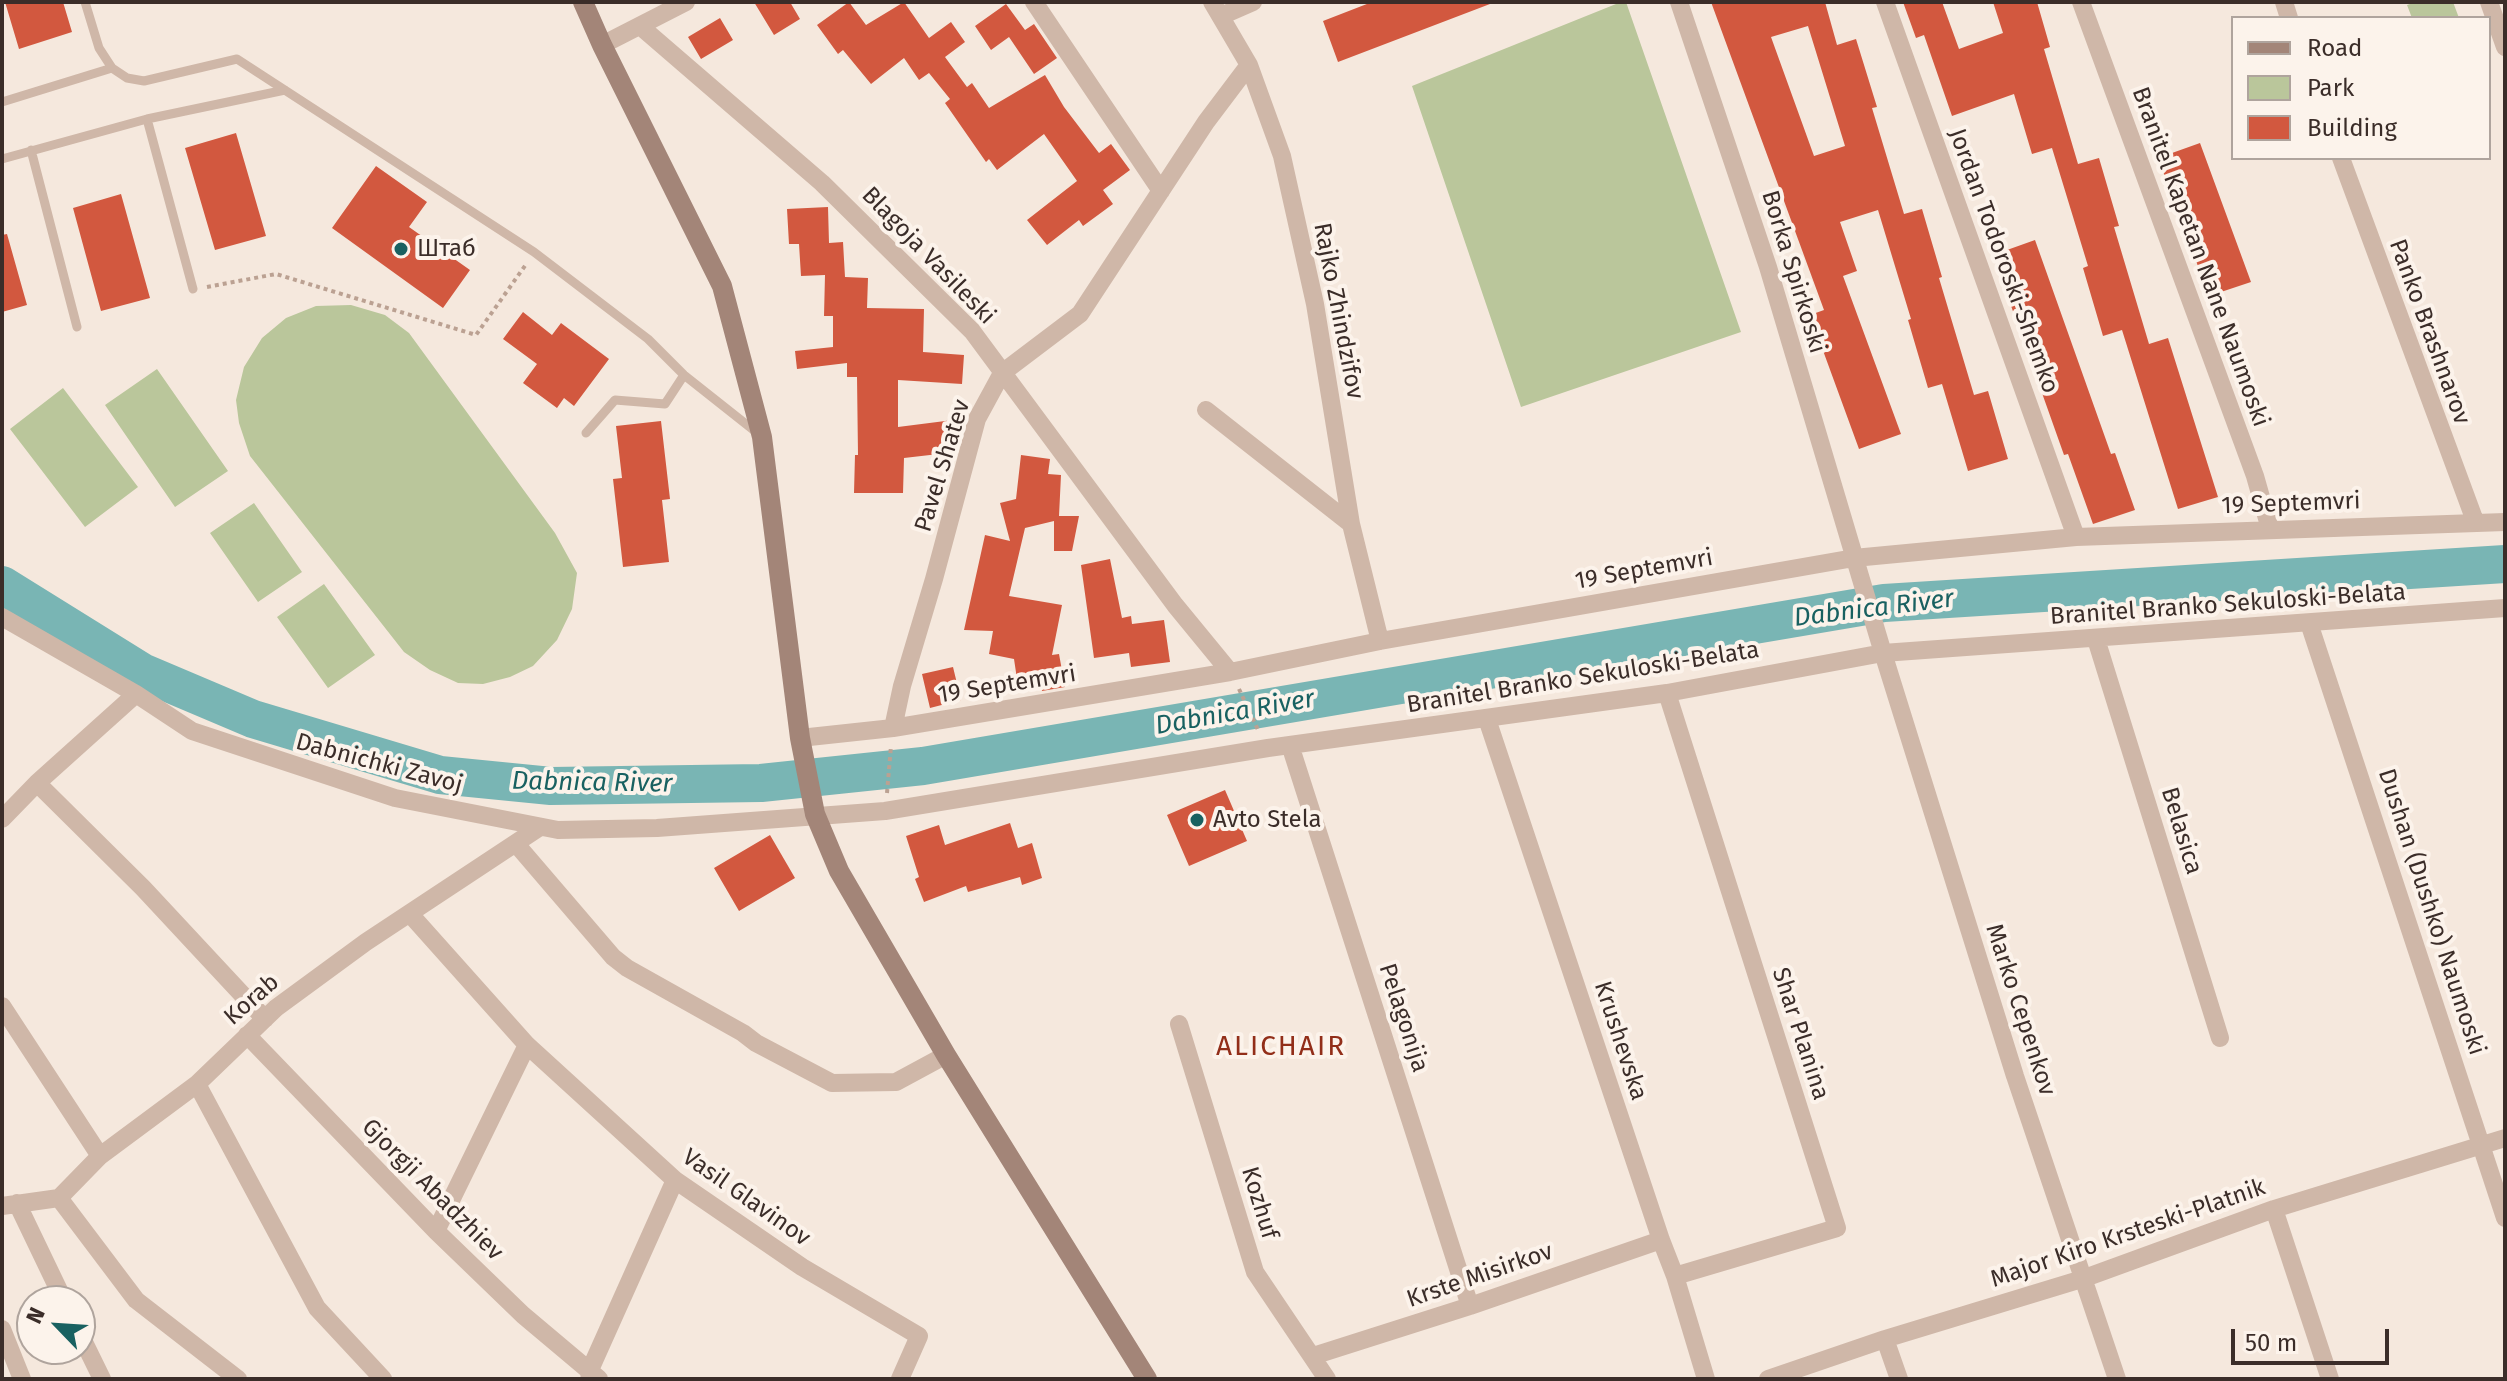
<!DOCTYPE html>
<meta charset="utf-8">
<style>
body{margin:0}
#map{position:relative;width:2507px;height:1381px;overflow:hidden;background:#f5e8dd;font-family:"Fira Sans",sans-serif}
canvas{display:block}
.frame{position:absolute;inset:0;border:4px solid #3b2d29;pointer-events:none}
.legend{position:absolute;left:2231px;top:16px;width:260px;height:144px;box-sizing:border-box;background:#fcf3eb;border:2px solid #afa49d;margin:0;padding:10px 14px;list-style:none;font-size:24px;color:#3b2d29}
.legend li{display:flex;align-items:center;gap:16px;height:40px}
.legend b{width:40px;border:2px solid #afa49d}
.north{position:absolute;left:16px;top:1285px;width:80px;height:80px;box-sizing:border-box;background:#fcf3eb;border:2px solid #afa49d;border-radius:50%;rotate:295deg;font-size:22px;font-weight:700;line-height:32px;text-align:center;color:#3b2d29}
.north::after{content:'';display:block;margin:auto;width:28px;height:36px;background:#196161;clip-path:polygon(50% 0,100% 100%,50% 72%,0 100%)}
.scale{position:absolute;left:2231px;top:1329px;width:158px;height:36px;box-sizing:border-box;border:4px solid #3b2d29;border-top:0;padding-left:10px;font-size:24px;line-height:28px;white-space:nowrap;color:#3b2d29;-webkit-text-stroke:6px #fcf3eb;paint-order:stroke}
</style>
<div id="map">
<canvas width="2507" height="1381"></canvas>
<div class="frame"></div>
<ul class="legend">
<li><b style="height:10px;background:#a38578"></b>Road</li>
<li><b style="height:22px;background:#bac69b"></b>Park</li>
<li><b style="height:22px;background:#d2583f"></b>Building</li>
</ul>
<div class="north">N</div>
<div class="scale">50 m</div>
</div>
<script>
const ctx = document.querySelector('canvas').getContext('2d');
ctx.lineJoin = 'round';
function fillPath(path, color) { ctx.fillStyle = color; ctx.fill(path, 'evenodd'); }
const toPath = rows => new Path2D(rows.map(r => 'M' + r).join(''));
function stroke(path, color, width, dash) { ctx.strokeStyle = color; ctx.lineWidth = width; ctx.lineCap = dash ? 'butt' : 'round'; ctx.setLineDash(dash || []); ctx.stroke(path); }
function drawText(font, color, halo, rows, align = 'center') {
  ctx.font = font + ' "Fira Sans",sans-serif'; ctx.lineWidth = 8; ctx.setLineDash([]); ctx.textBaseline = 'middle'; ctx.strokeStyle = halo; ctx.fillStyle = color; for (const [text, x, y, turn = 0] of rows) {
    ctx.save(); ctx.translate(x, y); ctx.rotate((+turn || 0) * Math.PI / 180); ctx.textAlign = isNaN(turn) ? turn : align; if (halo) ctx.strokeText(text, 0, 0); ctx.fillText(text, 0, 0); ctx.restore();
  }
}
const green = toPath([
 [1621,2,1626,2,1741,332,1521,407,1412,86],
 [2416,2,2453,2,2459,18,2412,18,2407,5],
 [351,305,385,315,409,333,555,533,577,573,572,609,557,640,533,666,510,677,483,684,458,683,430,670,404,652,250,456,239,423,236,400,244,367,262,338,286,318,316,306],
 [157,369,228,471,175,507,105,405],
 [63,388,138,487,85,527,10,429],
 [254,503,302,572,258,602,210,533],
 [324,584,375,655,328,688,277,617]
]);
const river = toPath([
 [2,585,142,672,253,719,440,775,551,786,761,783,923,766,1884,603,2505,564]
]);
const building = toPath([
 [5,2,63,2,72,32,19,49],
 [754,2,790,2,800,19,774,35],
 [849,2,866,25,904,2,929,38,951,22,965,42,945,57,967,87,972,83,989,108,1045,75,1064,107,1099,153,1111,144,1130,170,1103,190,1113,204,1083,226,1079,220,1047,245,1027,220,1077,181,1044,134,997,170,989,159,986,162,945,103,950,99,929,73,919,80,904,58,871,84,843,50,838,54,817,25],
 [1372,2,1489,2,1490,4,1338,62,1323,21],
 [1711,2,1825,2,1837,45,1856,39,1877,107,1872,108,1904,214,1922,209,1942,277,1939,278,1974,395,1988,391,2008,459,1968,471,1942,384,1928,388,1908,320,1911,319,1878,210,1840,222,1857,271,1843,276,1901,434,1859,449,1810,315,1824,310],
 [1808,26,1845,146,1814,156,1771,37],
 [1903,2,1942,2,1959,49,2003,33,1993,2,2037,2,2050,47,2044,49,2078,164,2099,158,2119,226,2114,227,2149,344,2168,338,2218,497,2178,509,2122,330,2103,336,2083,268,2088,266,2052,148,2032,154,2014,94,1952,116,1924,35,1916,38],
 [1006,4,1025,30,1034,24,1057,58,1034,74,1009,37,991,50,975,26],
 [720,18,733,40,701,59,688,37],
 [236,133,266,236,215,250,185,148],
 [2200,143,2251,282,2209,296,2158,158],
 [376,166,427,202,409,227,470,270,443,308,332,228],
 [121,194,150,298,101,311,73,208],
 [828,207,829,243,843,242,845,277,868,278,867,308,924,309,923,352,964,355,962,384,898,380,898,427,953,420,957,449,956,452,904,458,903,493,854,493,855,455,858,455,857,377,847,377,847,363,797,369,795,351,833,347,833,316,824,316,825,275,801,276,799,244,789,244,787,209],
 [7,234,27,305,2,312,2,235],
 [2035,240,2111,454,2115,453,2135,510,2093,524,2068,454,2064,455,1993,255],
 [523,312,552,335,561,323,609,359,574,406,564,398,557,408,523,383,537,364,503,339],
 [661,421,670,499,662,500,669,562,623,567,613,479,622,478,616,426],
 [1021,455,1050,459,1048,474,1061,475,1059,516,1079,516,1072,551,1054,551,1054,521,1025,528,1009,596,1062,605,1052,655,1059,654,1065,687,1042,691,1039,676,1017,679,1014,659,989,654,993,631,964,630,985,535,1010,541,1000,503,1016,499],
 [1110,559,1122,618,1131,616,1132,624,1164,620,1170,662,1131,667,1129,653,1094,658,1081,565],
 [953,667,961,700,930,708,922,674],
 [1225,790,1247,841,1189,866,1167,815],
 [1010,823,1018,848,1032,843,1042,878,1022,885,1020,877,968,892,966,886,924,902,915,879,919,877,906,836,939,825,945,845],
 [770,835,795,878,739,911,714,868]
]);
const path = toPath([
 [207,287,276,274,476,335,527,263],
 [1239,689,1259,732],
 [887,793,891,746]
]);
const lane = toPath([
 [85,2,99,48,112,68,127,78,144,81,237,59,534,252,648,339,684,375,756,432],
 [2,102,112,68],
 [147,119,193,289],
 [31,150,77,327],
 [2,159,147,119,285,90],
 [586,433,615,400,665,404,684,375]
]);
const street = toPath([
 [1034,2,1161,191],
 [1212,2,1249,65,1282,156,1315,304,1351,524,1380,641],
 [1679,2,1768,267,1883,653,2015,1076,2117,1379],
 [1885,2,2076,537],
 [2081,2,2255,476,2270,529],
 [2284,2,2289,18],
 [2489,2,2505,47],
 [1221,16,1253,2],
 [640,26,822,183,972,331,1175,605,1230,672],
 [602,45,686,2],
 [2341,158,2475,521],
 [1206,410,1351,524],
 [2,617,136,694,192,731,395,798,558,830,657,828,885,811,1268,748,1667,693,1883,653,2505,608],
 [2309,623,2505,1218],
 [2096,639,2220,1038],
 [1667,693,1837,1228,1675,1276],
 [1487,719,1661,1240,1675,1276,1706,1379],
 [893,728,902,686,934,579,977,419,1002,373,1080,314,1206,122,1249,65],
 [800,738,893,728,1230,672,1380,641,1854,558,2076,537,2505,522],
 [1290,745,1470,1306],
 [37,783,143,888,265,1019],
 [2,819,37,783,136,694],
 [517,845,613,957,627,968,743,1033,756,1043,832,1083,896,1082,946,1055],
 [410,914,527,1045,675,1180,802,1267,919,1336,900,1379],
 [2,1006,100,1156],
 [1179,1024,1255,1272,1327,1379],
 [247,1035,436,1231,523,1315,599,1379],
 [197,1084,317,1308,383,1379],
 [59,1198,136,1300,238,1379],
 [17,1203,64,1301],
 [2,1206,59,1198,100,1156,197,1084,276,1008,366,942,540,827],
 [2274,1209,2330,1379],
 [436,1231,527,1045],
 [2,1329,22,1379],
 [80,1334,102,1379],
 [1885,1339,1899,1379],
 [1313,1356,1470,1306,1661,1240],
 [590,1379,589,1372,675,1180],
 [1768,1379,1885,1339,2082,1279,2274,1209,2505,1138]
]);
const secondary = toPath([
 [583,2,602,45,722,286,762,437,800,738,815,814,839,871,946,1055,1147,1379]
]);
const markers = [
 [401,249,8,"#196161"],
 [1197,820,8,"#196161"]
];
const poiNames = [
 ["Штаб",417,249],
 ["Avto Stela",1213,820]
];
const streetNames = [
 ["Blagoja Vasileski",928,256,46],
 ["Branitel Kapetan Nane Naumoski",2200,257,70],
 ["Jordan Todoroski-Shemko",2003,261,70],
 ["Borka Spirkoski",1793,272,73],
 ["Rajko Zhindzifov",1338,311,79],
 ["Panko Brashnarov",2429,332,70],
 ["Pavel Shatev",943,466,-73],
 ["19 Septemvri",2291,504,-2],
 ["19 Septemvri",1644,570,-10],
 ["Branitel Branko Sekuloski-Belata",2228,605,-4],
 ["Branitel Branko Sekuloski-Belata",1583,678,-9],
 ["19 Septemvri",1007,685,-9],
 ["Dabnichki Zavoj",379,764,15],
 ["Belasica",2181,831,73],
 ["Dushan (Dushko) Naumoski",2431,912,72],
 ["Korab",252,1000,-41],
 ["Marko Cepenkov",2020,1010,72],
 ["Pelagonija",1403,1018,72],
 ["Shar Planina",1800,1034,72],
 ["Krushevska",1620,1041,72],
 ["Gjorgji Abadzhiev",432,1190,45],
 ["Vasil Glavinov",746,1198,35],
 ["Kozhuf",1259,1203,73],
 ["Major Kiro Krsteski-Platnik",2128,1234,-19],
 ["Krste Misirkov",1480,1276,-19]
];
const waterNames = [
 ["Dabnica River",1874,609,-7],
 ["Dabnica River",1235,713,-10],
 ["Dabnica River",592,783,1]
];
const quarterNames = [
 ["ALICHAIR",1281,1047]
];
fillPath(green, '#bac69b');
stroke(river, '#79b5b4', 38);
fillPath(building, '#d2583f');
stroke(path, '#bba192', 4, [4, 4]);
stroke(lane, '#cfb7a8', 9);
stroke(street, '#cfb7a8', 18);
stroke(secondary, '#a38578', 20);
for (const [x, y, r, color] of markers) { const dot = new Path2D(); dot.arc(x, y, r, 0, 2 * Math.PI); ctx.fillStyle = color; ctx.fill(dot); stroke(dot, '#fcf3eb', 3); }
drawText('24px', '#3b2d29', '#fcf3eb', poiNames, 'left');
drawText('24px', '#3b2d29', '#fcf3eb', streetNames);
drawText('italic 26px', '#196161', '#fcf3eb', waterNames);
ctx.letterSpacing = '2px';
drawText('28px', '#922e19', '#fcf3eb', quarterNames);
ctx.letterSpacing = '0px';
</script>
